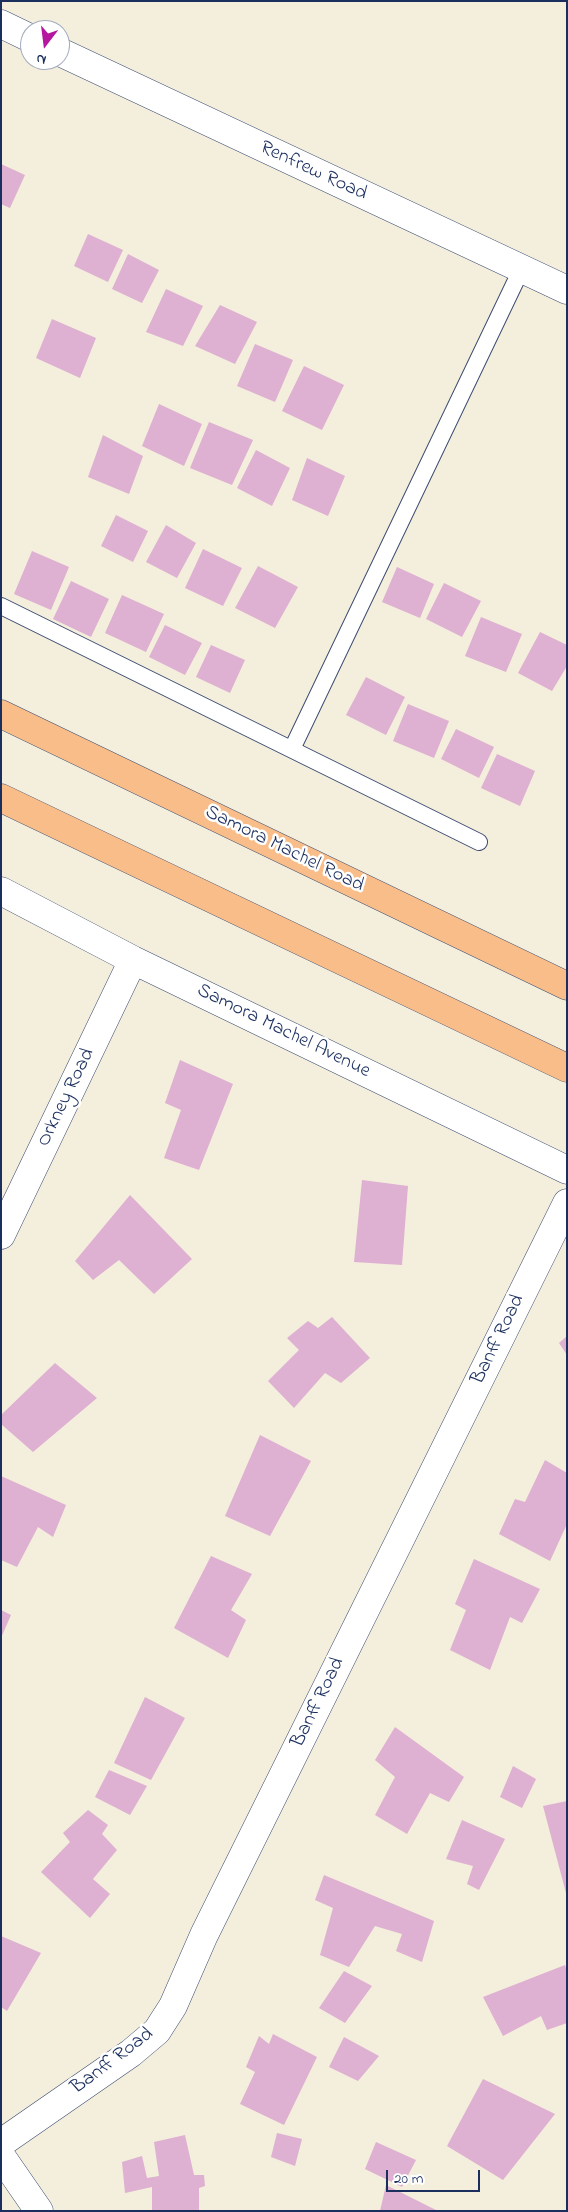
<!DOCTYPE html>
<style>
body{margin:0}
#map{position:relative;width:568px;height:2212px;overflow:hidden;background:#f4eedc;font-family:"Indie Flower",sans-serif}
canvas{display:block}
.frame{position:absolute;inset:0;border:2px solid #1b2f5e;pointer-events:none}
.north{position:absolute;left:20px;top:20px;width:50px;height:50px;box-sizing:border-box;background:#fff;border:1px solid #a4acbf;border-radius:50%;rotate:195deg;font-size:14px;font-weight:700;line-height:20px;text-align:center;color:#1b2f5e}
.north::after{content:'';display:block;margin:auto;width:18px;height:22px;background:#b5179e;clip-path:polygon(50% 0,100% 100%,50% 72%,0 100%)}
.scale{position:absolute;left:386px;top:2170px;width:94px;height:22px;box-sizing:border-box;border:2px solid #1b2f5e;border-top:0;padding-left:6px;font-size:15px;line-height:18px;white-space:nowrap;color:#1b2f5e;-webkit-text-stroke:4px #fff;paint-order:stroke}
</style>
<div id="map">
<canvas width="568" height="2212"></canvas>
<div class="frame"></div>
<div class="north">N</div>
<div class="scale">20 m</div>
</div>
<script>
const ctx = document.querySelector('canvas').getContext('2d');
ctx.lineJoin = 'round';
function fillPath(path, color) { ctx.fillStyle = color; ctx.fill(path, 'evenodd'); }
const toPath = rows => new Path2D(rows.map(r => 'M' + r).join(''));
function stroke(path, color, width, dash) { ctx.strokeStyle = color; ctx.lineWidth = width; ctx.lineCap = dash ? 'butt' : 'round'; ctx.setLineDash(dash || []); ctx.stroke(path); }
function drawText(font, color, halo, rows, align = 'center') {
  ctx.font = font + ' "Indie Flower",sans-serif'; ctx.lineWidth = 5; ctx.setLineDash([]); ctx.textBaseline = 'middle'; ctx.strokeStyle = halo; ctx.fillStyle = color; for (const [text, x, y, turn = 0] of rows) {
    ctx.save(); ctx.translate(x, y); ctx.rotate((+turn || 0) * Math.PI / 180); ctx.textAlign = isNaN(turn) ? turn : align; if (halo) ctx.strokeText(text, 0, 0); ctx.fillText(text, 0, 0); ctx.restore();
  }
}
const building = toPath([
 [1,164,25,175,10,208,1,204],
 [88,234,123,250,108,282,74,266],
 [128,254,159,270,142,303,112,289],
 [166,289,203,306,183,346,146,332],
 [220,305,257,322,235,364,195,346],
 [52,319,96,338,80,378,36,358],
 [255,344,293,360,275,402,237,386],
 [304,366,344,385,322,430,282,411],
 [159,404,202,424,184,466,142,446],
 [209,422,253,440,232,485,190,468],
 [103,435,143,456,129,494,88,477],
 [256,450,290,468,272,506,237,488],
 [307,458,345,476,328,516,292,500],
 [116,515,148,531,133,562,101,546],
 [166,525,196,543,177,578,146,562],
 [203,549,242,568,223,606,185,588],
 [32,551,69,567,51,610,14,594],
 [258,566,298,587,275,628,235,608],
 [397,567,434,584,420,618,382,602],
 [71,581,109,599,91,637,53,619],
 [444,583,481,601,462,637,426,619],
 [122,595,164,614,146,652,105,633],
 [481,617,522,634,506,672,465,656],
 [165,625,202,643,185,675,149,657],
 [540,632,567,645,567,666,552,691,518,673],
 [211,645,245,660,230,693,196,677],
 [366,677,405,697,386,735,346,715],
 [408,704,449,721,434,758,393,741],
 [456,729,494,747,479,778,441,759],
 [497,754,535,771,520,806,481,788],
 [180,1060,233,1084,199,1170,164,1158,181,1110,165,1103],
 [362,1180,408,1186,402,1265,354,1262],
 [130,1195,192,1259,154,1294,119,1260,93,1280,75,1261],
 [332,1317,370,1358,341,1383,325,1373,294,1408,268,1381,299,1350,287,1338,308,1321,318,1328],
 [567,1336,567,1355,559,1343],
 [55,1363,97,1398,33,1452,1,1424,1,1415],
 [260,1435,311,1461,270,1536,225,1516],
 [545,1460,567,1473,567,1524,550,1561,499,1534,515,1499,525,1502],
 [1,1476,66,1505,53,1537,38,1527,17,1567,1,1560],
 [211,1556,252,1574,231,1610,246,1620,228,1658,174,1628],
 [474,1559,540,1589,522,1623,510,1617,490,1670,450,1650,466,1610,455,1604],
 [1,1610,11,1615,1,1638],
 [145,1697,185,1718,151,1780,114,1763],
 [395,1727,464,1777,449,1802,430,1793,407,1834,375,1815,395,1777,375,1760],
 [513,1766,536,1779,522,1808,500,1797],
 [109,1770,147,1786,130,1815,95,1797],
 [567,1801,567,1893,566,1893,543,1806],
 [88,1810,108,1825,102,1834,117,1850,93,1879,110,1894,90,1918,41,1872,70,1842,63,1833],
 [462,1820,505,1839,479,1890,467,1884,473,1866,446,1859],
 [324,1875,434,1921,422,1962,396,1951,402,1934,375,1926,349,1967,320,1955,333,1908,315,1900],
 [1,1936,41,1953,7,2011,1,2007],
 [565,1965,567,1971,567,2023,547,2030,541,2016,503,2036,483,1997],
 [344,1971,372,1986,345,2023,319,2008],
 [273,2034,317,2057,284,2125,240,2104,255,2072,246,2067,259,2036,269,2044],
 [344,2037,379,2056,358,2081,329,2067],
 [483,2079,555,2114,503,2180,447,2146],
 [277,2133,302,2139,295,2166,271,2157],
 [185,2135,194,2175,204,2175,205,2186,199,2188,199,2211,152,2211,152,2187,125,2193,122,2162,142,2156,147,2178,159,2176,154,2142],
 [376,2142,416,2160,402,2187,365,2169],
 [386,2185,438,2211,380,2211]
]);
const service = toPath([
 [1,606,479,842],
 [292,749,521,270]
]);
const minor = toPath([
 [1,24,30,38],
 [60,52,567,290],
 [1,891,133,960,567,1170],
 [1,1235,133,960],
 [1,2143,131,2053,157,2031,173,2006,204,1935,567,1203],
 [1,2156,39,2211]
]);
const trunk = toPath([
 [1,714,567,986],
 [1,798,567,1068]
]);
const streetNames = [
 ["Renfrew Road",313,172,25],
 ["Samora Machel Road",284,850,26],
 ["Samora Machel Avenue",283,1032,26],
 ["Orkney Road",67,1098,-64],
 ["Banff Road",499,1340,-64],
 ["Banff Road",319,1703,-64],
 ["Banff Road",113,2062,-37]
];
fillPath(building, '#deb0d1');
stroke(service, '#3c4c71', 18);
stroke(minor, '#3c4c71', 29);
stroke(trunk, '#3c4c71', 29);
stroke(service, '#fff', 16);
stroke(minor, '#fff', 28);
stroke(trunk, '#f8bd89', 28);
drawText('20px', '#1b2f5e', '#fff', streetNames);
</script>
